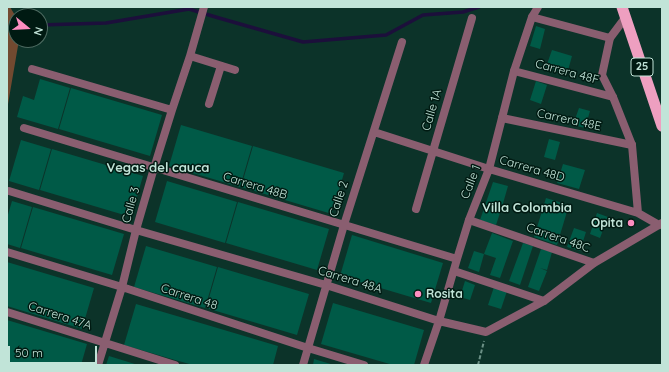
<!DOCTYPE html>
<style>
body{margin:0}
#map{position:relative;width:669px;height:372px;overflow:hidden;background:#0c3329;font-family:Quicksand,sans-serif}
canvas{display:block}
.frame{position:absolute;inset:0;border:8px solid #c1e4d8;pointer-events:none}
.north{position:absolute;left:8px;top:8px;width:40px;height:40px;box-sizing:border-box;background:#001a12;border:1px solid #4d6b61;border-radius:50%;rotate:108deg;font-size:11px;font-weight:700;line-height:16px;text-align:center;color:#c1e4d8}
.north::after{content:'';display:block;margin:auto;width:14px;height:18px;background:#fd8ec0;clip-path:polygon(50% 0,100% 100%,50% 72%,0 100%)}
.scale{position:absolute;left:8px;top:346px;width:89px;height:18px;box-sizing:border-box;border:2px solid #c1e4d8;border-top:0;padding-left:5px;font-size:12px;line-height:14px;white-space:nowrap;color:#c1e4d8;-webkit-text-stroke:3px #001a12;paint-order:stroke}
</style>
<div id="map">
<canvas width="669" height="372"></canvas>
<div class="frame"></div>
<div class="north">N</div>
<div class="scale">50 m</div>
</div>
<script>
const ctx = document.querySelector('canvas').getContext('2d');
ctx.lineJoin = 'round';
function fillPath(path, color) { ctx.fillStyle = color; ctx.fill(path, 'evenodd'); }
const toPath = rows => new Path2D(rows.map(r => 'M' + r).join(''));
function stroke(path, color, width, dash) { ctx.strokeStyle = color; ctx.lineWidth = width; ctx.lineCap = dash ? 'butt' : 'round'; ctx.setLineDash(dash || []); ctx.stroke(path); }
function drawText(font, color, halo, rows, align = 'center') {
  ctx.font = font + ' Quicksand,sans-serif'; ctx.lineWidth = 3; ctx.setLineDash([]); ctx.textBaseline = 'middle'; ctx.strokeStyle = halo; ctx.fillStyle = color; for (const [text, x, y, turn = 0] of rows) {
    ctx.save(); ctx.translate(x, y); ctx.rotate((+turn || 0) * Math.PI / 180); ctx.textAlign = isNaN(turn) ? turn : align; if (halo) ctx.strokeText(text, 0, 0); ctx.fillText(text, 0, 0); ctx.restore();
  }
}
const green = toPath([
 [7,7,10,7,16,17,16,40,19,40,7,110]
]);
const stream = toPath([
 [40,25,106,23,189,9,219,18,303,42,386,35,423,15,463,12,479,7]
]);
const building = toPath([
 [536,26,545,29,540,49,530,46],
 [552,50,572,56,567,74,546,67],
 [40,79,70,88,58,129,17,117,23,96,34,100],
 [536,81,547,85,541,104,530,100],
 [71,88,162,115,150,156,59,129],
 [579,108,590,111,585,128,573,125],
 [181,125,252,146,240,187,169,166],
 [549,139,560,142,555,160,544,157],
 [21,140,51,149,39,190,9,181],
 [253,146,344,173,332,214,241,187],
 [52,149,143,176,131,217,40,190],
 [563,164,585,170,579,189,557,183],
 [167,181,237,202,225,243,155,222],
 [493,182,508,186,502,207,494,205,502,207,496,225,480,220],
 [546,198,569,205,557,245,534,237],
 [12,201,32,207,20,248,7,244,7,218],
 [238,202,329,229,317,270,226,243],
 [33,207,124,234,112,275,21,248],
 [597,213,608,217,600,238,590,234],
 [574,228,586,232,580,251,567,247],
 [492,233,513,241,500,278,490,275,496,258,484,254,479,272,468,268,474,251,484,254],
 [352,235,443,263,431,303,340,276],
 [523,243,533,246,520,285,509,281],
 [146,246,217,267,205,308,134,287],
 [541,249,552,252,547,270,540,268,547,271,539,291,528,287],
 [7,262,94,288,82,329,7,306],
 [218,267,309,294,297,335,206,308],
 [465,281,475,285,470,300,460,297],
 [494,287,507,291,501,309,488,305],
 [333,303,424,330,414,365,393,365,321,344],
 [136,304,187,319,175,360,124,345],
 [187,319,278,346,273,365,193,365,175,360],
 [7,320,87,344,81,365,7,365],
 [109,356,138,365,106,365],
 [314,359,334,365,313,365]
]);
const path = toPath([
 [478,365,484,341]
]);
const pedestrian = toPath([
 [532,17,610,38],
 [514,71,613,97],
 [502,118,632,145],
 [469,220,594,263],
 [454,271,544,301]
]);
const minor = toPath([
 [625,18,610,38,602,75,613,97,632,145,638,213],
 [190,56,235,70],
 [32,69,172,110],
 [209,104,221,66],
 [24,128,457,259],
 [374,132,489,169,638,213,659,225],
 [9,191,136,230,326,285,439,321,486,332,544,301,594,263,662,223],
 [416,209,472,18],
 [7,252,122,287,308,348,364,365],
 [7,312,175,365],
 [98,365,122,287,136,230,154,168,172,110,190,56,204,7],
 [303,365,344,225,402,42],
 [424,365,439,321,457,259,469,220,489,169,514,71,532,17,538,7]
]);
const trunk = toPath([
 [622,7,662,126]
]);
const markers = [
 [631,223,4,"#fd8ec0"],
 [418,294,4,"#fd8ec0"]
];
const shields = [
 [642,67,22]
];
const shieldNames = [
 ["25",642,67]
];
const streetNames = [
 ["Carrera 48F",567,72,15],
 ["Calle 1A",432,110,-74],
 ["Carrera 48E",569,120,12],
 ["Carrera 48D",532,169,16],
 ["Calle 1",471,182,-69],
 ["Carrera 48B",255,186,17],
 ["Calle 2",339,199,-72],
 ["Calle 3",131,205,-74],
 ["Carrera 48C",558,238,19],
 ["Carrera 48A",350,280,17],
 ["Carrera 48",189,297,18],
 ["Carrera 47A",60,316,18]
];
const poiNames = [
 ["Opita",623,223],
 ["Rosita",426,294,"left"]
];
const neighbourhoodNames = [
 ["Vegas del cauca",158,168],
 ["Villa Colombia",527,208]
];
fillPath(green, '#724a30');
stroke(stream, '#1c0f3b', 3.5);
fillPath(building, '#005a47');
stroke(path, '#6c9186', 2, [4, 2]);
stroke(pedestrian, '#8a5e70', 8);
stroke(minor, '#8a5e70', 8);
stroke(trunk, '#ee9fc0', 11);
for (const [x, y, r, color] of markers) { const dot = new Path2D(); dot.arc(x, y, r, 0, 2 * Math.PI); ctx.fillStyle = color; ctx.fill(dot); stroke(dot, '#001a12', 1.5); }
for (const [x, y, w] of shields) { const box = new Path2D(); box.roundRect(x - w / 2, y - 9, w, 18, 3); ctx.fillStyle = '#001a12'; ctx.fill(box); stroke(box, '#c1e4d8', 1); }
drawText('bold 11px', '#c1e4d8', null, shieldNames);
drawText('12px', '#c1e4d8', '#001a12', streetNames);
drawText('bold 12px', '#c1e4d8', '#001a12', poiNames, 'right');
drawText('bold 13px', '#c1e4d8', '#001a12', neighbourhoodNames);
</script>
